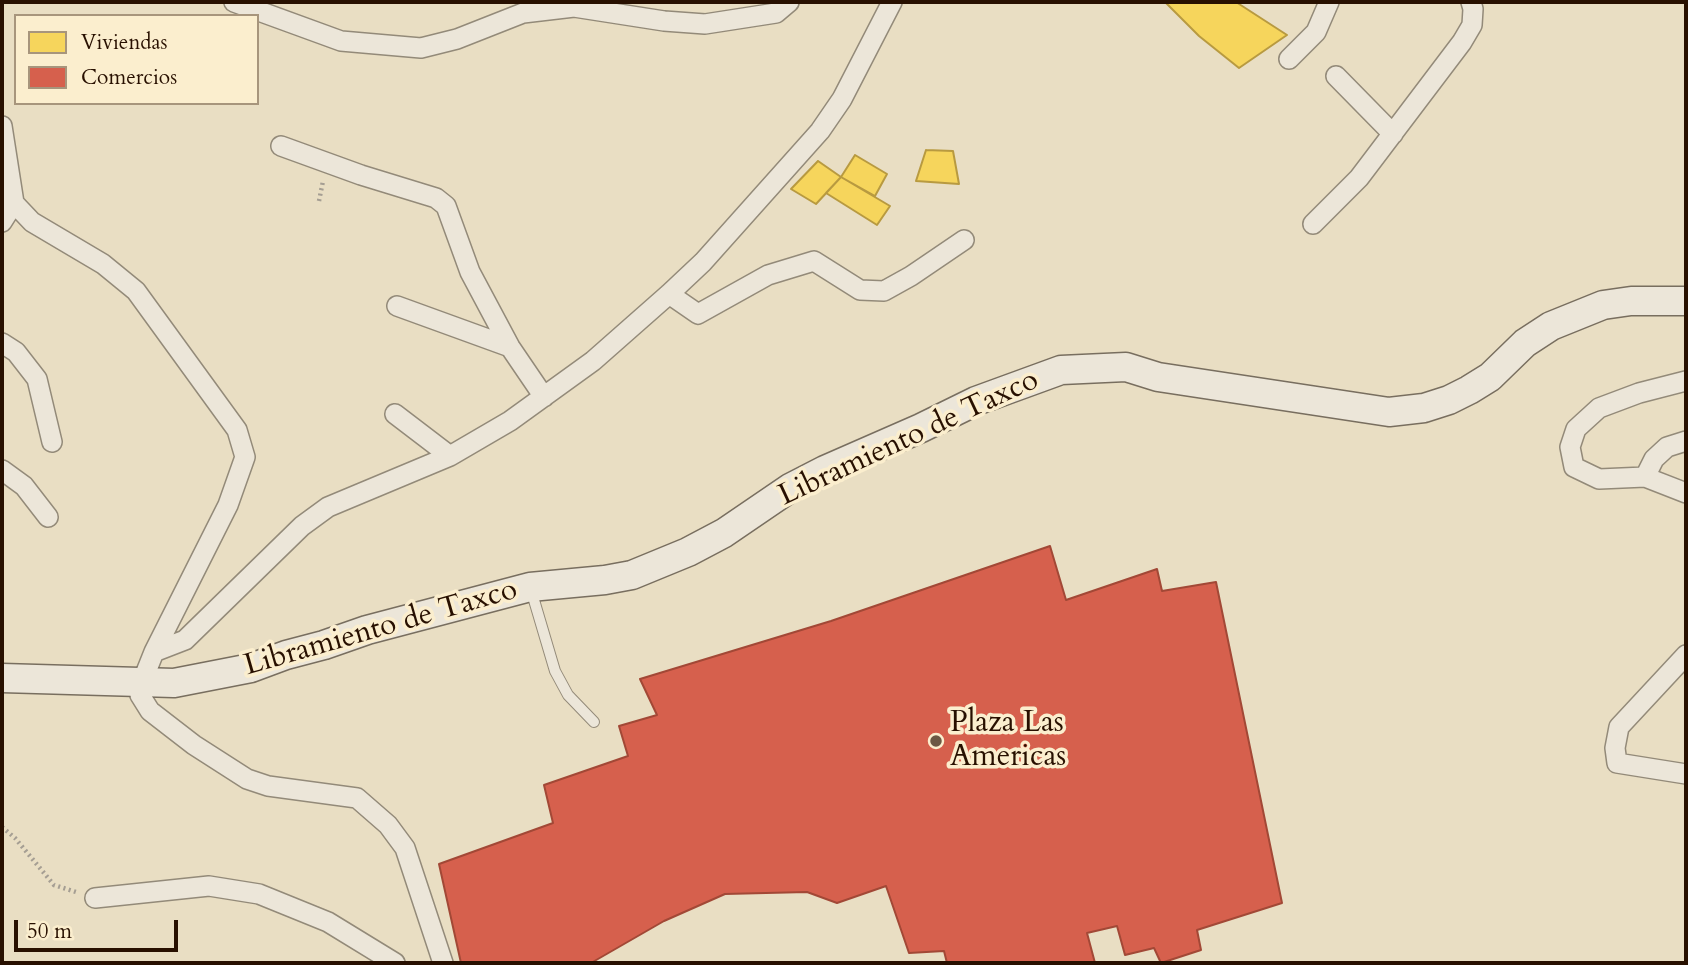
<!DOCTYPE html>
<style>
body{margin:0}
#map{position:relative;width:1688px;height:965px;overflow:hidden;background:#e9dec3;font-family:Cardo,serif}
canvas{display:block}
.frame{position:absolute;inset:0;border:4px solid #281000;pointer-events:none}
.legend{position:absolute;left:14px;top:14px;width:245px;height:91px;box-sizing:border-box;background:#fbeece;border:2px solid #a7957c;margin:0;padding:9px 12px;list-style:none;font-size:21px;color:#281000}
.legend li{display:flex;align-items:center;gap:14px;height:35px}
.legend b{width:35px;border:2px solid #a7957c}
.scale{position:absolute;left:14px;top:920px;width:164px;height:32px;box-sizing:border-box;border:4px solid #281000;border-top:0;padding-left:9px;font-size:21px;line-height:24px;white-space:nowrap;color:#281000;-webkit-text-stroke:5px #fbeece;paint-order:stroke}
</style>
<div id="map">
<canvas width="1688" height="965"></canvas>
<div class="frame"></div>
<ul class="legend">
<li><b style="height:19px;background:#f6d55c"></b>Viviendas</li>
<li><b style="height:19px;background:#d6604d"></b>Comercios</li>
</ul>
<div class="scale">50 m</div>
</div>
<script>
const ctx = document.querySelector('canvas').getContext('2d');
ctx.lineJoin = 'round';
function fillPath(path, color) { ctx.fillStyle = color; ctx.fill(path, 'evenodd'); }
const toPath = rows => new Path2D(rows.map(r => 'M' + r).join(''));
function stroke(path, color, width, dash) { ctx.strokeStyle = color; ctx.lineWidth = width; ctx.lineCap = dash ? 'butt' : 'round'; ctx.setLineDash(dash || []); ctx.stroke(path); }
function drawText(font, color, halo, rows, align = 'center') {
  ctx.font = font + ' Cardo,serif'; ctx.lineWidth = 7; ctx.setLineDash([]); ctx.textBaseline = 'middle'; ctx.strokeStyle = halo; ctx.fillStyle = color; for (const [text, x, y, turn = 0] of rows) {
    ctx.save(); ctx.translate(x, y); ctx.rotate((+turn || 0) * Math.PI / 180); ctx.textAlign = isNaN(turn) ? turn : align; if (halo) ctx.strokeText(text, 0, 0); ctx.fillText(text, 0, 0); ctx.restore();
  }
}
const homes = toPath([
 [1165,2,1236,2,1287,35,1239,68,1199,36,1165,2],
 [926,150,953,151,959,184,916,181,926,150],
 [855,155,887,174,875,196,841,177,855,155],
 [818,161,841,177,816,204,791,189,818,161],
 [841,177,890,206,877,225,826,193,841,177]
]);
const shops = toPath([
 [1050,546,1066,600,1157,569,1162,591,1216,582,1282,903,1197,930,1201,950,1161,963,1154,948,1125,955,1117,926,1087,933,1095,963,947,963,944,951,909,953,886,886,837,903,807,892,725,894,664,921,591,963,461,963,439,864,553,823,544,785,628,756,619,726,657,715,640,679,831,621,1050,546]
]);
const path = toPath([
 [319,201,323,181],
 [2,827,15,838,54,885,79,893]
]);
const service = toPath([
 [531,590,555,671,568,695,594,722]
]);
const minor = toPath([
 [234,2,341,41,421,48,457,39,523,13,574,7,664,21,705,24,776,13,789,2],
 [1289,59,1316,32,1329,2],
 [1336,76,1393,134],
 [2,126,14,203,32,222,103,264,136,291,237,430,245,457,228,505,154,652],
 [281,146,361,175,436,198,446,206,470,272,510,347,544,397],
 [2,222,14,203],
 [1313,224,1359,178,1462,42,1472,25,1473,9,1471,2],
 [669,294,698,314,768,275,814,261,860,290,884,291,911,276,964,240],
 [397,306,510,347],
 [2,343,16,352,37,379,52,442],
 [1686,381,1639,393,1599,408,1576,429,1570,447,1574,467,1599,479,1645,477,1686,493],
 [395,414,450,456],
 [2,470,24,486,48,517],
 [1645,477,1654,459,1667,447,1686,441],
 [1686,655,1619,727,1615,748,1617,763,1686,774],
 [95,898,209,886,259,894,328,922,395,963],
 [443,963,405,848,388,825,357,798,268,786,247,779,194,745,150,711,140,695,142,682,154,652,185,640,302,526,328,507,450,456,510,421,593,361,669,294,703,262,820,131,842,99,892,2]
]);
const secondary = toPath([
 [2,678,174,683,251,668,286,655,324,645,367,630,530,587,605,580,632,575,688,552,724,533,790,488,825,470,921,428,976,401,1061,370,1126,367,1158,377,1389,412,1424,408,1449,400,1469,390,1490,377,1525,343,1551,326,1603,305,1631,301,1686,301]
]);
const markers = [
 [936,741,7,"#6c5844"]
];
const streetNames = [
 ["Libramiento de Taxco",909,439,-25],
 ["Libramiento de Taxco",381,629,-16]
];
const poiNames = [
 ["Plaza Las",950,724],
 ["Americas",950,758]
];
fillPath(homes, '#f6d55c');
stroke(homes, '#b89a40', 2);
fillPath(shops, '#d6604d');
stroke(shops, '#a24836', 2);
stroke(service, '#938a79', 12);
stroke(minor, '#938a79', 22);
stroke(secondary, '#786e5f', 31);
stroke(path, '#a59e93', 4.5, [2, 3.5]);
stroke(service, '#ece6d9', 10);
stroke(minor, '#ece6d9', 19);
stroke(secondary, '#ece6d9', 28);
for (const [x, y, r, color] of markers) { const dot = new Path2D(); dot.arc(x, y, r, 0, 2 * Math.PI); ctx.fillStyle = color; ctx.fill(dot); stroke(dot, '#fbeece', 2.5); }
drawText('30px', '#281000', '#fbeece', streetNames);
drawText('30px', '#281000', '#fbeece', poiNames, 'left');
</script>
